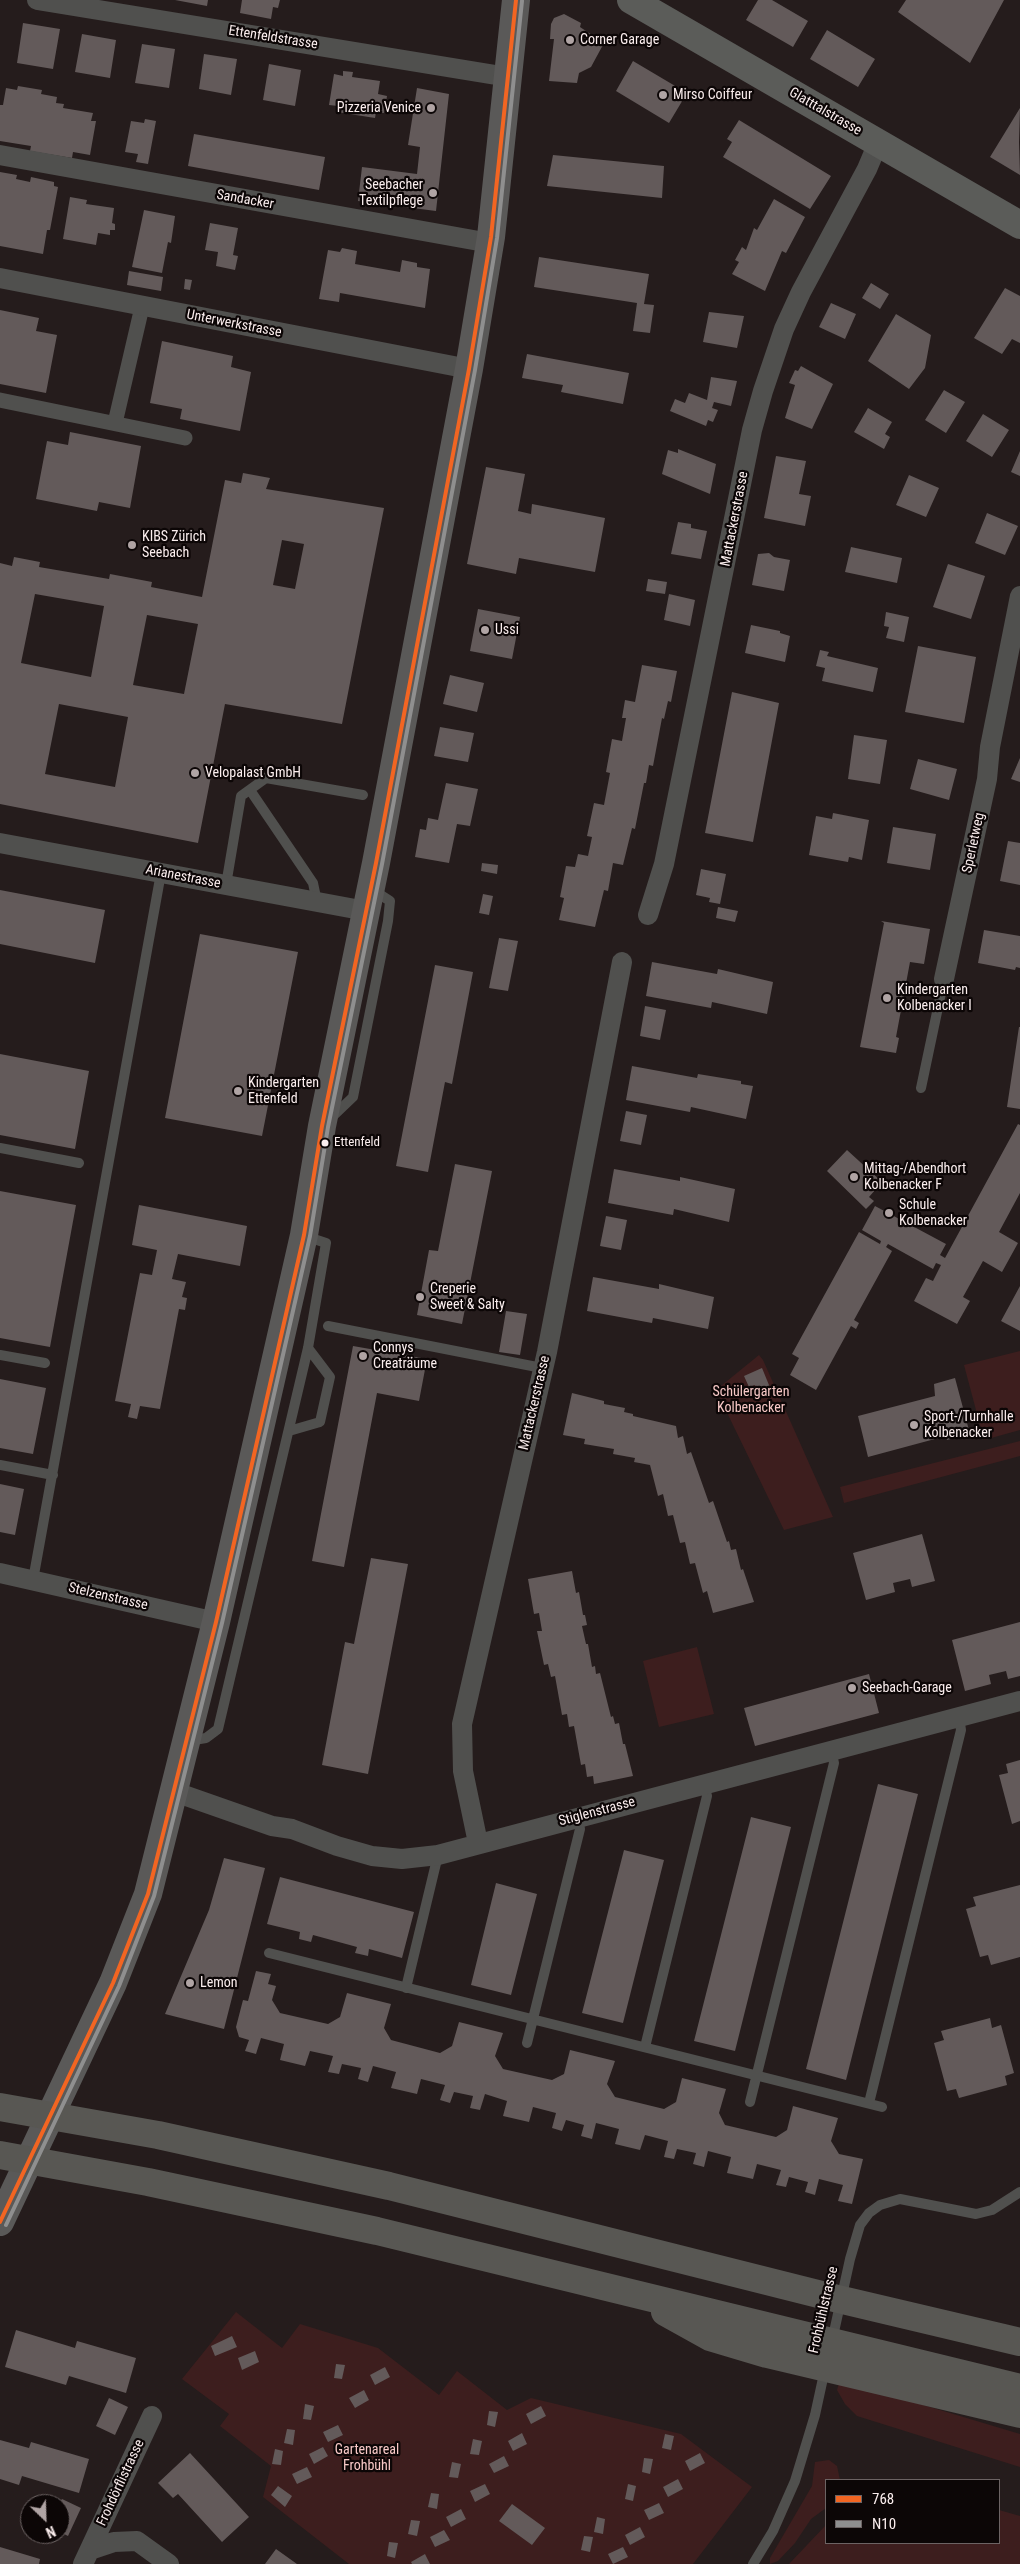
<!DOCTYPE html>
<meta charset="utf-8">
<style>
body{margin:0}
#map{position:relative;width:1020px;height:2564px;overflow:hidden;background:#251c1c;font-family:"Roboto Condensed",sans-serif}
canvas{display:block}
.legend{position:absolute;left:825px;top:2479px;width:175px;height:65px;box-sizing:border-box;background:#0c0606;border:1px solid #6c6363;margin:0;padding:6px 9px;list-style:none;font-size:15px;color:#fbeeee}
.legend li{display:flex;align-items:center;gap:10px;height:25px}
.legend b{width:25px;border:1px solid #6c6363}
.north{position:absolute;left:20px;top:2494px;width:50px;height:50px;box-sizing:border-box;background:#0c0606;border:1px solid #6c6363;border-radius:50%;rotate:156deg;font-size:14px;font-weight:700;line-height:20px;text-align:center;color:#fbeeee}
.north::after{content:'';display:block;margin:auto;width:18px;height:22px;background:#b0a4a4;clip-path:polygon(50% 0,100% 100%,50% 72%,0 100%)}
</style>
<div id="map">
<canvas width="1020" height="2564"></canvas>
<ul class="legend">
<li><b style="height:6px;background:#f26522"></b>768</li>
<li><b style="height:6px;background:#8f8f8f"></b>N10</li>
</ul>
<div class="north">N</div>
</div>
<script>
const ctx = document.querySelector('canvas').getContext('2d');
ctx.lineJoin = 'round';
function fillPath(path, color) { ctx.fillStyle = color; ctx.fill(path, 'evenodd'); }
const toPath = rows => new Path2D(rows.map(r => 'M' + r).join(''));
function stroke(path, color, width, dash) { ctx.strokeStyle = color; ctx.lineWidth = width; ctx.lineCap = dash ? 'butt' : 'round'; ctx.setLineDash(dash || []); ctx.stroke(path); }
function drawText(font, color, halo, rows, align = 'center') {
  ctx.font = font + ' "Roboto Condensed",sans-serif'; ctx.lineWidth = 4.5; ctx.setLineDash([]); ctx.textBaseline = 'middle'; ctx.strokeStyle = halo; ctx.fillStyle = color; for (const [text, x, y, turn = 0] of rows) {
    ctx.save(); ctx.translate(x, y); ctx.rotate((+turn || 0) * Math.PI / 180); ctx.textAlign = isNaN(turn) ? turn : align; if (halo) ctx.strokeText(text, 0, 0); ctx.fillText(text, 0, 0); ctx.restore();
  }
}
const green = toPath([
 [1020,1351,1020,1430,984,1440,964,1365],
 [759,1355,763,1360,833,1517,784,1530,716,1390],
 [1020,1441,1020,1456,844,1503,840,1487],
 [697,1647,714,1714,659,1727,643,1661],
 [236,2312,282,2348,300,2324,378,2348,439,2395,457,2371,507,2410,531,2398,681,2434,752,2487,693,2564,349,2564,263,2497,271,2466,220,2426,229,2414,182,2379],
 [840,2380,1020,2434,1020,2467,857,2416,845,2404,837,2390],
 [829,2460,837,2466,840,2480,826,2480,826,2508,811,2519,795,2543,778,2561,770,2564,770,2558,812,2486,815,2462],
 [999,2510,1020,2516,1020,2564,789,2564,826,2525,826,2543,999,2543]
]);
const building = toPath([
 [175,0,208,0,207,6],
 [242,0,280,0,278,8,273,7,271,19,240,13],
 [758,0,772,0,808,21,793,47,746,20],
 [906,0,1004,0,970,63,898,12],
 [564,14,581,23,580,27,604,43,591,67,579,73,577,83,549,81,554,39,550,39,551,24,554,18],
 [23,23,60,29,53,69,17,63],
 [827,30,875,59,858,87,810,59],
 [82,34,116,40,110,78,75,72],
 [142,44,175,49,169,88,135,83],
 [204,54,237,59,231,95,199,89],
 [633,61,687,93,669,123,616,91],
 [269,64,301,70,295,106,263,100],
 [343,71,353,72,352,77,380,81,378,94,387,96,384,113,376,112,375,118,337,112,338,106,329,105,334,74,343,76],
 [18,86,42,90,41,94,57,97,56,103,64,104,63,108,93,113,91,121,96,121,90,155,73,152,72,158,30,151,31,146,0,141,0,105,3,105,6,88,17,90],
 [417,88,449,94,436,211,358,201,362,167,417,174,420,147,408,145],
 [1020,108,1019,142,1020,175,990,157],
 [145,119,156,121,148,164,136,162,138,154,125,152,131,121,144,123],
 [739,120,831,176,810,209,723,157,732,142,727,139],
 [194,134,325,157,319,190,188,166],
 [553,155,664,166,662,198,547,186],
 [0,172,17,175,16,179,30,182,31,177,54,182,54,186,58,187,50,230,47,230,43,254,0,246],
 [70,197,87,200,86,204,114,208,112,223,115,224,115,230,110,230,110,235,98,233,96,245,63,239],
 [774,199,805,217,786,253,782,251,765,291,732,274,739,262,735,260,742,247,746,250,754,228,757,230],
 [144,210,175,216,171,243,168,242,162,273,132,267],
 [210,223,238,228,233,255,238,256,235,270,216,266,218,252,205,250],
 [342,248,357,251,355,264,400,272,402,260,417,263,417,267,430,269,425,308,340,293,339,302,319,299,328,250,340,252],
 [539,257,649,274,644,304,654,305,650,333,633,331,637,303,534,287],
 [129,271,163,277,161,291,127,285],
 [185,279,192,280,190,290,184,289],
 [871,283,889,294,880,309,862,298],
 [1005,288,1020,296,1020,343,1012,339,1002,354,974,338],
 [831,303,856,314,845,339,819,327],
 [0,310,39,318,36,331,57,335,46,393,0,384],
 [709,312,744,316,737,348,703,342],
 [896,314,931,335,925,368,909,389,868,361],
 [162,341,233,356,231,367,251,372,240,431,180,419,182,409,150,403],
 [527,354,629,373,623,404,561,392,563,385,522,378],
 [801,366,833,384,812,429,785,418,795,385,789,383,795,370,798,371],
 [711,377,737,381,731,406,714,402,712,408,718,410,713,422,708,420,706,426,670,411,675,399,685,403,689,393,707,400],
 [944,390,965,402,946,433,925,420],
 [868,408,892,422,885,434,890,437,884,449,854,432],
 [983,414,1009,430,992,457,966,441],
 [70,432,141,446,130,508,99,502,97,511,36,499,47,441,68,445],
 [678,449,716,464,710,494,662,474,668,450,678,453],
 [1020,451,1020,476,1011,472],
 [776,456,806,461,799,494,811,496,805,526,764,518],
 [486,467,525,474,518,511,531,514,532,504,605,518,595,572,519,558,516,574,467,564],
 [243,473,270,478,266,489,384,508,342,724,225,704,198,843,0,804,0,563,12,566,14,557,40,562,39,567,109,579,110,574,152,582,151,587,202,597,225,480,241,483],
 [282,540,304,544,295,589,273,585],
 [35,594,104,606,91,677,21,663],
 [147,615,198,624,184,694,133,685],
 [59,704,128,717,115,787,45,774],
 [909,475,939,488,926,517,896,505],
 [987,513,1018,526,1005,555,975,543],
 [678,522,691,524,691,528,707,531,701,559,671,554],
 [851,547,902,558,897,583,845,572],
 [769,553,774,557,790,560,784,591,752,585,758,554],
 [948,564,985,576,971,619,933,607],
 [648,579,667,582,665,594,646,591],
 [669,594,695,600,690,626,664,620],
 [478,609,520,617,512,659,470,651],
 [886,612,909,617,904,642,886,638,889,627,884,626],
 [751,625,780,631,780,633,790,636,785,662,745,653],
 [918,646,976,657,964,723,905,712],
 [820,650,829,652,827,656,878,668,873,692,822,681,825,668,816,666],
 [642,665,677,671,671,702,668,701,664,719,662,718,653,766,649,765,646,783,644,783,635,829,632,828,623,865,613,863,608,891,604,890,595,927,559,920,564,898,560,897,566,866,575,867,578,854,588,856,592,837,587,836,594,803,604,805,610,773,606,772,612,739,622,741,626,718,622,718,625,700,635,702],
 [450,675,484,683,477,712,443,704],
 [732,692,779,703,753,842,705,833],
 [440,727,474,733,468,762,434,756],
 [854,735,887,740,880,784,848,779],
 [1020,758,1020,782,1011,779],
 [918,759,957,769,949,800,910,789],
 [446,783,478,789,470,826,457,824,449,863,415,857,420,829,426,830,428,818,438,820],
 [833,813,869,820,862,860,849,857,848,862,809,855,816,816,832,819],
 [893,827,936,834,930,870,887,863],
 [1008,841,1020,843,1020,885,1000,881],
 [482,863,498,865,497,874,481,871],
 [701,869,726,874,720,904,709,902,710,898,696,895],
 [0,890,105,910,95,963,0,944],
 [483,894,493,896,489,915,479,913],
 [718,907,738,911,735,922,716,918],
 [881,921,930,929,924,964,910,962,896,1037,899,1038,896,1053,860,1047,884,923],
 [984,930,1020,936,1020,968,1016,967,1015,970,978,963],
 [200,934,298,952,262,1136,165,1118],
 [499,938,518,941,508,991,489,988],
 [652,962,717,974,718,969,773,982,767,1014,712,1002,711,1008,646,996],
 [435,965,473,972,452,1084,445,1082,428,1172,396,1166],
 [645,1006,666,1010,660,1040,640,1036],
 [1019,1027,1020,1027,1020,1109,1007,1107],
 [0,1054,89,1071,75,1149,0,1135],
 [632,1066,697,1078,698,1074,741,1081,741,1084,753,1086,746,1119,691,1107,690,1112,626,1100],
 [626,1111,647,1115,641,1145,620,1141],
 [1018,1124,1020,1125,1020,1193,999,1232,1018,1243,1002,1272,983,1261,963,1297,970,1301,957,1324,914,1301,926,1278,933,1281,941,1265,936,1263,933,1269,888,1244,886,1247,892,1251,854,1320,859,1323,856,1329,851,1326,816,1390,790,1375,799,1358,792,1354,859,1232,880,1244,881,1241,862,1230,875,1206,946,1244,940,1255,945,1258],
 [847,1150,882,1182,869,1197,874,1201,866,1209,827,1171],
 [455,1164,492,1171,462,1324,417,1315,429,1250,438,1251],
 [614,1169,680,1181,680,1177,735,1189,729,1222,674,1209,673,1215,608,1203],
 [0,1191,76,1205,50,1347,0,1338],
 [139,1205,247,1226,240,1266,178,1254,172,1279,186,1282,182,1297,187,1298,185,1310,179,1309,160,1409,140,1406,137,1419,128,1417,131,1404,115,1401,140,1273,152,1275,157,1250,132,1245],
 [606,1216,627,1220,621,1250,600,1246],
 [593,1277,659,1289,659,1284,714,1297,708,1329,653,1318,652,1323,587,1311],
 [1020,1286,1020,1331,1001,1321],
 [506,1311,527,1314,520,1355,499,1352],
 [353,1346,427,1359,419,1401,377,1393,344,1567,312,1561],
 [762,1368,771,1390,760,1395,755,1385,749,1387,744,1376],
 [955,1378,970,1434,947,1440,946,1436,868,1457,858,1416,935,1396,934,1384],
 [0,1379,46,1388,33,1454,0,1448],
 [572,1393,604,1401,604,1404,625,1408,624,1412,633,1414,633,1416,676,1426,678,1438,683,1436,687,1454,691,1452,709,1503,713,1501,727,1542,729,1541,731,1550,736,1549,741,1570,743,1569,754,1602,713,1613,707,1591,703,1593,695,1563,690,1564,685,1542,680,1543,673,1515,668,1516,663,1494,658,1496,650,1465,634,1462,635,1458,613,1454,614,1449,584,1444,585,1439,563,1435],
 [0,1484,24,1489,15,1535,0,1532],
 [922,1534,935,1581,912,1587,910,1579,893,1583,895,1592,866,1600,853,1553],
 [371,1558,408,1564,368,1774,322,1765,345,1642,354,1644],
 [572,1571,576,1593,579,1592,583,1615,585,1615,587,1625,582,1626,586,1644,588,1644,592,1667,595,1666,596,1674,600,1673,611,1717,613,1716,615,1724,619,1723,623,1744,625,1744,633,1776,594,1784,593,1776,587,1777,585,1764,581,1765,574,1726,569,1727,567,1714,562,1715,555,1676,551,1677,548,1664,544,1665,537,1631,542,1631,539,1613,534,1614,528,1579],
 [1020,1622,1020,1676,1008,1679,1006,1671,989,1675,991,1684,965,1691,952,1640],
 [869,1674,879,1713,755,1746,744,1708],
 [1020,1760,1020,1821,1012,1824,999,1775,1008,1773,1006,1764],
 [878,1784,918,1794,846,2080,806,2069],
 [751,1817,791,1827,735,2051,694,2041],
 [624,1850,664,1860,623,2023,582,2013],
 [224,1858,265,1868,224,2029,165,2014,209,1910],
 [280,1877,414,1912,402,1958,369,1949,368,1956,355,1953,357,1947,313,1935,311,1942,299,1939,300,1932,267,1924],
 [496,1883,537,1894,511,1995,471,1985],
 [1020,1885,1020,1957,991,1965,988,1955,980,1957,966,1909,976,1906,973,1897],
 [256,1971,271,1974,268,1984,276,1986,272,2000,280,2013,328,2024,340,2017,347,1993,391,2004,384,2028,391,2040,440,2053,452,2046,459,2022,503,2033,495,2056,503,2069,552,2080,564,2074,570,2050,615,2061,607,2084,615,2097,664,2109,676,2102,682,2078,726,2089,719,2113,725,2125,776,2137,787,2130,793,2106,838,2118,831,2141,839,2154,863,2159,852,2204,838,2201,843,2185,819,2179,815,2195,805,2192,808,2182,789,2177,786,2187,776,2185,781,2170,757,2164,753,2179,727,2173,731,2157,708,2151,704,2167,693,2164,696,2153,677,2149,674,2159,664,2157,668,2141,645,2135,640,2150,615,2144,619,2129,596,2123,592,2139,581,2136,584,2125,566,2120,562,2131,552,2128,556,2113,533,2107,529,2122,503,2116,507,2101,485,2094,480,2110,470,2108,473,2096,454,2092,450,2103,440,2100,445,2085,421,2079,417,2094,391,2088,396,2072,373,2066,368,2082,358,2079,361,2068,342,2064,339,2074,328,2072,333,2056,310,2051,305,2066,280,2060,284,2044,261,2038,256,2054,245,2051,249,2040,239,2037,236,2027,243,2000,248,2001],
 [990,2018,992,2028,1001,2025,1014,2073,1005,2076,1007,2085,959,2098,956,2089,947,2091,934,2043,944,2040,941,2031],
 [16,2330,75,2348,77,2341,136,2358,126,2393,69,2376,66,2385,5,2367],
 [232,2336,237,2347,215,2356,211,2346],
 [255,2351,259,2362,242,2370,238,2358],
 [336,2364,345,2365,342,2379,334,2378],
 [385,2367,390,2377,375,2385,370,2375],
 [364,2390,369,2400,355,2408,349,2398],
 [109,2398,128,2407,115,2435,96,2426],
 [305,2404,314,2406,311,2420,303,2419],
 [541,2406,546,2416,531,2424,526,2414],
 [489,2411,498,2412,495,2427,487,2425],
 [338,2425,343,2435,328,2442,323,2432],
 [287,2429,295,2430,293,2445,284,2443],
 [522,2433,527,2444,513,2451,508,2441],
 [665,2434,674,2436,671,2450,662,2448],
 [473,2439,482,2441,479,2455,470,2454],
 [0,2440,29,2448,31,2442,89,2459,79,2493,22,2476,19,2485,0,2479],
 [323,2447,328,2456,314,2464,309,2454],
 [275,2449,283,2451,281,2465,272,2464],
 [190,2453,249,2517,222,2542,178,2494,173,2498,158,2483],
 [700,2453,705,2463,690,2471,685,2461],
 [504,2456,509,2466,494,2473,489,2464],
 [644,2458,653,2459,650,2474,642,2472],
 [452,2462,461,2464,458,2478,449,2477],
 [307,2467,312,2477,297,2484,292,2474],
 [678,2479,683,2489,668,2497,663,2487],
 [485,2484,490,2494,475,2502,470,2491],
 [628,2484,636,2486,633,2501,625,2499],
 [278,2486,292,2496,285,2507,271,2495],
 [431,2493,439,2494,437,2509,428,2507],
 [62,2499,81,2508,68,2536,60,2532,59,2504],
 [659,2503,664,2513,649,2520,644,2510],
 [512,2504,545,2528,532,2545,499,2521],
 [461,2509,466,2519,451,2527,446,2517],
 [597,2517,605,2519,603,2534,594,2532],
 [411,2520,420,2521,417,2536,408,2534],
 [640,2527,645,2537,630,2545,625,2535],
 [444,2530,450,2540,435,2547,430,2537],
 [584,2536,593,2537,590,2552,581,2550],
 [389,2542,398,2543,395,2558,387,2556],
 [0,2547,40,2559,39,2564,0,2564],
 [623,2547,628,2557,613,2564,608,2554],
 [276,2549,297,2564,265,2564],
 [425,2554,430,2564,412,2564,411,2562]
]);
const service = toPath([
 [250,790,313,883,317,902],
 [226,885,241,796,266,778,363,795],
 [921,1088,944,979],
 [330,1119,353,1097,388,921,390,901,373,890],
 [0,1148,79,1163],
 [328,1326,542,1368],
 [0,1355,45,1363],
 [289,1431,320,1422,330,1377,308,1348],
 [0,1465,53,1475],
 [33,1580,161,873],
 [188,1741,206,1738,218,1729,308,1348,326,1243,305,1236],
 [269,1953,882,2107],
 [406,1988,438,1855],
 [527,2043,580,1829,578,1817],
 [645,2047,707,1796,704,1784],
 [750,2102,834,1763,831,1750],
 [869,2103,961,1730,959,1717],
 [832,2341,850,2259,860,2225,869,2213,880,2205,900,2199,976,2214,992,2210,1020,2192],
 [753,2564,773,2531,795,2481,815,2415,825,2369]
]);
const pedestrian = toPath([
 [0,400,185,438],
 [115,423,142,307]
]);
const minor = toPath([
 [37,0,508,77],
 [0,155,490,243],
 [0,278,469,369],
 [0,843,366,911],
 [648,915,664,864,752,430,763,391,784,329,801,292,867,169,878,143],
 [944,979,987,779,990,747,1020,596],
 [0,1573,216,1622],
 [175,1792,272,1826,292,1829,337,1846,372,1856,402,1859,438,1855,1020,1701],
 [478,1843,463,1771,462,1724,547,1352,622,962],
 [90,2550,114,2542,137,2541,169,2564],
 [83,2564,152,2416]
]);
const secondary = toPath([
 [631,0,1020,225]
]);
const primary = toPath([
 [0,2222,113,1983,148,1894,216,1622,304,1235,322,1126,376,863,469,369,491,237,516,0]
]);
const motorway = toPath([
 [0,2107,158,2135,389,2186,838,2299,1020,2342],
 [0,2155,148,2182,377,2231,1020,2388],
 [665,2312,710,2337,767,2354,1020,2414]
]);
const bus1 = toPath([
 [0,2222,113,1983,148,1894,216,1622,304,1235,322,1126,376,863,469,369,491,237,516,0]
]);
const bus2 = toPath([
 [6,2225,119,1986,154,1896,222,1623,310,1236,328,1127,382,864,475,370,497,238,522,1]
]);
const markers = [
 [570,40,5,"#b0a4a4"],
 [663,95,5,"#b0a4a4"],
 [431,108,5,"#b0a4a4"],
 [433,193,5,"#b0a4a4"],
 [132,545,5,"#b0a4a4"],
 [485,630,5,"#b0a4a4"],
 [195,773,5,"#b0a4a4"],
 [887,998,5,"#b0a4a4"],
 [238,1091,5,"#b0a4a4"],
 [325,1143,4.5,"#fbeeee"],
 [854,1177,5,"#b0a4a4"],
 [889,1213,5,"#b0a4a4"],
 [420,1297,5,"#b0a4a4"],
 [363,1356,5,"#b0a4a4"],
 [914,1425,5,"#b0a4a4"],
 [852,1688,5,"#b0a4a4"],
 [190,1983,5,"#b0a4a4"]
];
const busNames = [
 ["Ettenfeld",334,1143]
];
const streetNames = [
 ["Ettenfeldstrasse",273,38,9],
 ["Glatttalstrasse",825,112,30],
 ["Sandacker",245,200,10],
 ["Unterwerkstrasse",234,324,11],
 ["Mattackerstrasse",735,519,-79],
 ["Sperletweg",974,843,-78],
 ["Arianestrasse",183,877,11],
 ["Mattackerstrasse",535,1403,-77],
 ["Stelzenstrasse",108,1597,13],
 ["Stiglenstrasse",597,1812,-15],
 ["Frohbühlstrasse",824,2310,-77],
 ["Frohdörflistrasse",121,2483,-65]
];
const poiNames = [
 ["Corner Garage",580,40],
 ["Mirso Coiffeur",673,95],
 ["Pizzeria Venice",421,108,"right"],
 ["Seebacher",423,185,"right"],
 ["Textilpflege",423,201,"right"],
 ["KIBS Zürich",142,537],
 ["Seebach",142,553],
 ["Ussi",495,630],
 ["Velopalast GmbH",205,773],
 ["Kindergarten",897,990],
 ["Kolbenacker I",897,1006],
 ["Kindergarten",248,1083],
 ["Ettenfeld",248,1099],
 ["Mittag-/Abendhort",864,1169],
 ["Kolbenacker F",864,1185],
 ["Schule",899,1205],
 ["Kolbenacker",899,1221],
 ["Creperie",430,1289],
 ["Sweet & Salty",430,1305],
 ["Connys",373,1348],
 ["Creaträume",373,1364],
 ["Sport-/Turnhalle",924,1417],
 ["Kolbenacker",924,1433],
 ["Seebach-Garage",862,1688],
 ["Lemon",200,1983]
];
const parkNames = [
 ["Schülergarten",751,1392],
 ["Kolbenacker",751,1408],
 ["Gartenareal",367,2450],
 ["Frohbühl",367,2466]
];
fillPath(green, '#3d1e1e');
fillPath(building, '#635a5a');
stroke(service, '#50504e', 10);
stroke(pedestrian, '#50504e', 15);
stroke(minor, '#50504e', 20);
stroke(secondary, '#5b5c59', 28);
stroke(primary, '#5a5958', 28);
stroke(motorway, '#585753', 28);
stroke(bus1, '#f26522', 4);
stroke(bus2, '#8f8f8f', 4);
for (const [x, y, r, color] of markers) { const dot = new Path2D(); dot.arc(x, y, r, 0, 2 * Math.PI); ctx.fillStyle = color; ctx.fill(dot); stroke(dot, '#0c0606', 2); }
drawText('13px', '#fbeeee', '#0c0606', busNames, 'left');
drawText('14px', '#fbeeee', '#0c0606', streetNames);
drawText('14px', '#fbeeee', '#0c0606', poiNames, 'left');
drawText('14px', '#f8c9c7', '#0c0606', parkNames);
</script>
